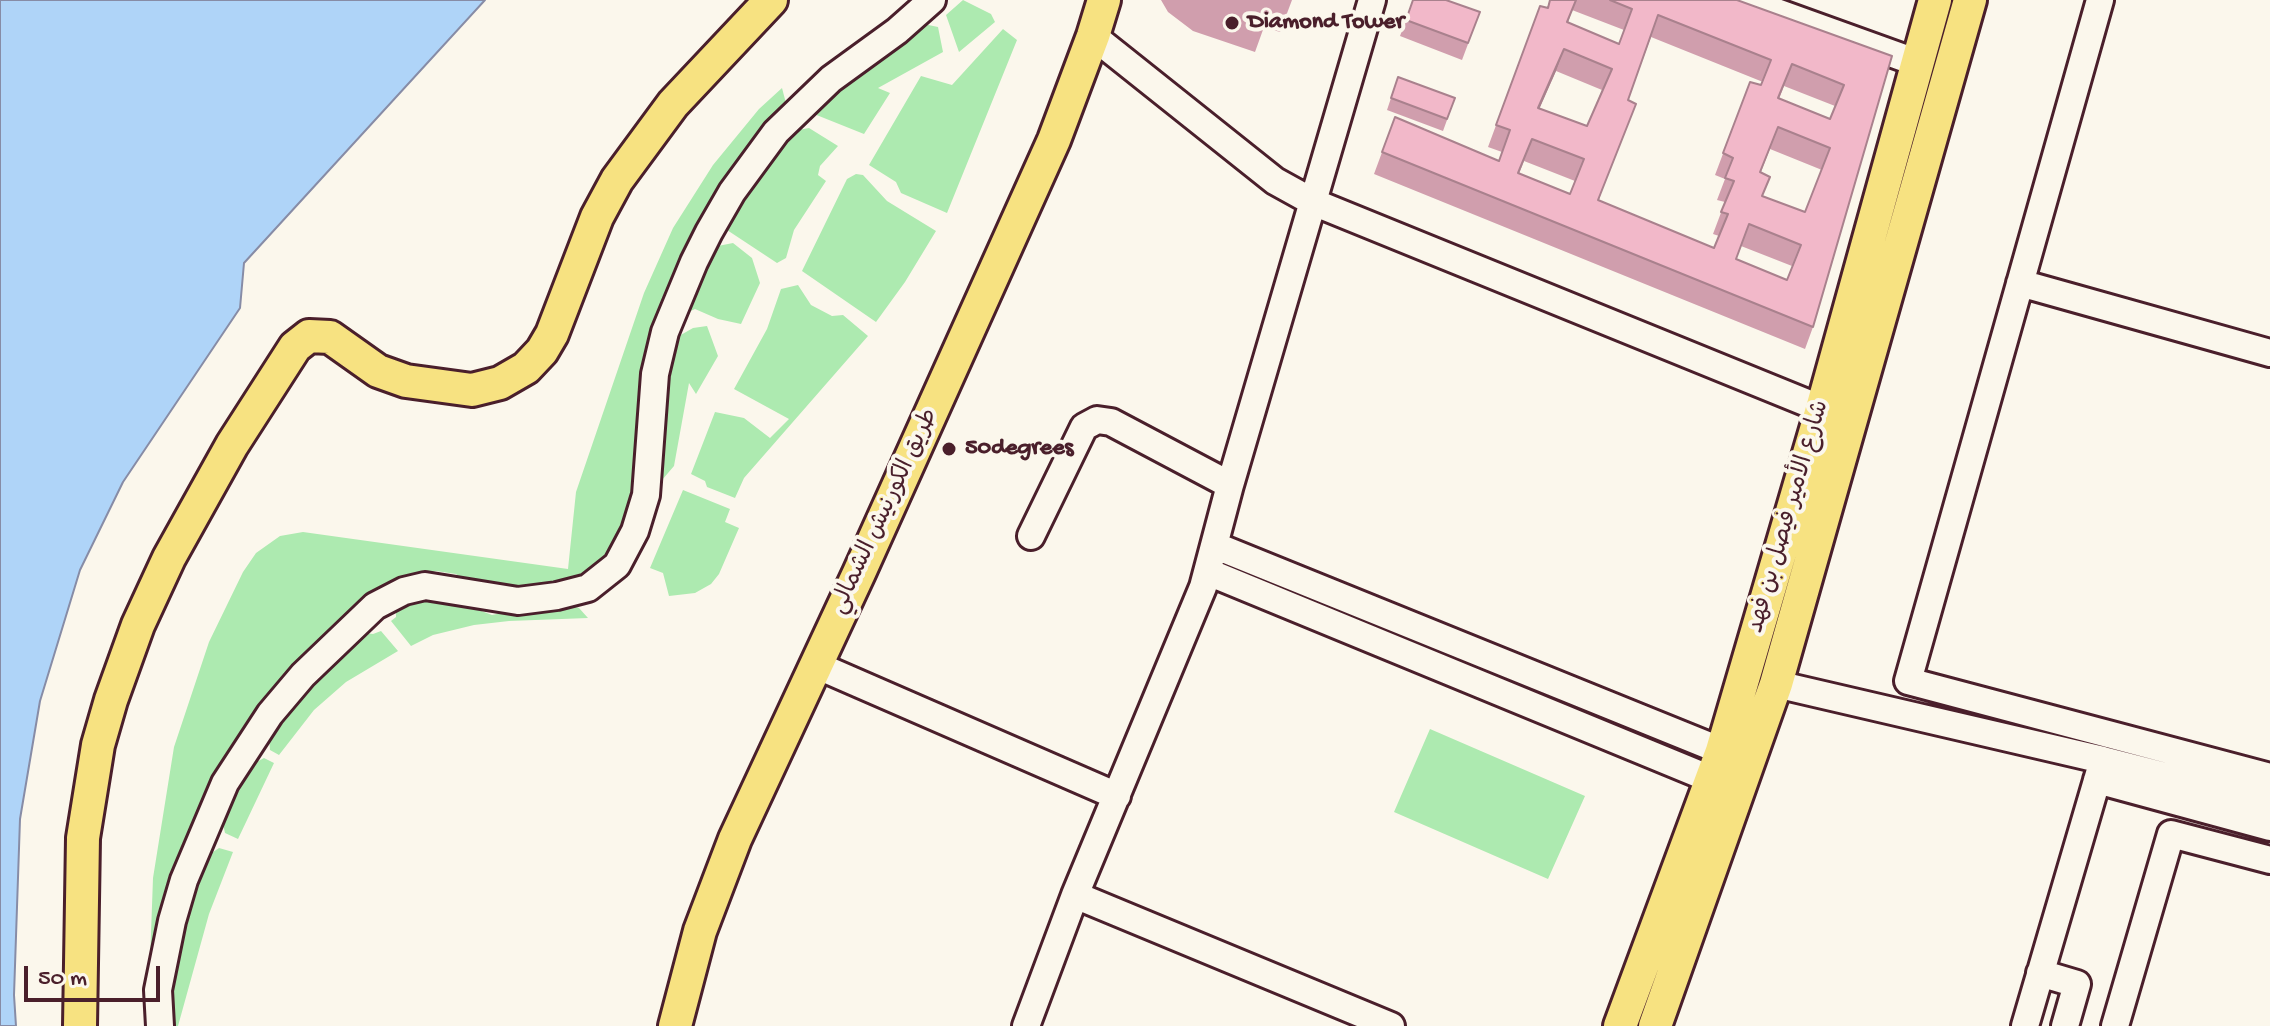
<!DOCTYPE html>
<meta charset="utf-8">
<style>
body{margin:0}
#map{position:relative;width:2270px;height:1026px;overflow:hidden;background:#fbf7ec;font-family:"Gochi Hand",sans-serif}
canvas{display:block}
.scale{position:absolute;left:24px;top:966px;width:136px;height:36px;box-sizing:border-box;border:4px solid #4a1f2b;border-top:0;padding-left:10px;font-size:24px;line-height:28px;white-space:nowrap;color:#4a1f2b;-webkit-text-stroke:6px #fbf7ec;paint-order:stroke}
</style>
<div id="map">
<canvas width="2270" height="1026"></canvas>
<div class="scale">50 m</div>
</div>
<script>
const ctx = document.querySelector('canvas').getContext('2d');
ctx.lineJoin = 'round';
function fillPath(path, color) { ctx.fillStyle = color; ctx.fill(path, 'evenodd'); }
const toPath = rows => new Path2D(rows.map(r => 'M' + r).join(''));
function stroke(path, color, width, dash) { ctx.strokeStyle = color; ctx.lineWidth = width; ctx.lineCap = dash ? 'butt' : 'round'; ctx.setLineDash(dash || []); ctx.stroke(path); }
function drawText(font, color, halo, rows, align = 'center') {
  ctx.font = font + ' "Gochi Hand","Playpen Sans Arabic",sans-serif'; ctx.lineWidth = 8; ctx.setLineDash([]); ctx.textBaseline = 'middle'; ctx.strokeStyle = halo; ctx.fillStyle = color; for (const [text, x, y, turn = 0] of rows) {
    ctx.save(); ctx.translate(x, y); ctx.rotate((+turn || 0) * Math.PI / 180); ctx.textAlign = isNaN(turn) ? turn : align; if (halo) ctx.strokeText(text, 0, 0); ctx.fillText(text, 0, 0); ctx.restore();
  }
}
const green = toPath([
 [963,0,991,14,995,22,959,52,946,15],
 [919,23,938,27,943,52,878,88,890,93,864,134,809,112],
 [1003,29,1017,40,947,213,901,193,896,182,869,165,921,76,952,85],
 [782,88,787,107,668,301,641,380,636,489,621,544,586,579,525,594,472,586,456,574,436,571,394,583,304,656,185,853,150,961,153,878,174,747,209,642,243,572,256,553,280,536,303,532,568,569,576,492,644,293,673,228,713,165,759,109],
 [809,128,838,146,820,166,818,175,826,181,794,230,786,258,777,263,727,230,715,233,788,132],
 [856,174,863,175,887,201,936,231,905,282,876,322,802,271,847,179],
 [733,243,752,258,760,283,741,324,718,319,695,309,680,316,708,248],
 [798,285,811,305,832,316,843,315,868,336,744,478,735,498,707,487,705,481,691,474,715,412,744,418,770,438,789,419,734,389,767,329,781,289],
 [707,326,718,356,696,394,689,383,674,466,656,487,656,429,672,340,693,328],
 [683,490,730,509,725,522,739,528,719,574,711,584,695,593,669,596,663,573,650,568],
 [413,598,450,599,492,615,557,602,579,608,588,618,509,621,474,625,433,635,411,646,391,621,396,617,396,611],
 [381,631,398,651,346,682,314,710,279,755,270,750,269,737,296,701,338,657,365,633,373,634],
 [1430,729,1585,796,1548,879,1394,812],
 [264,758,274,763,238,839,225,833,222,820,249,766],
 [219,848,233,852,209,914,178,1026,171,1026,172,967,185,915,204,858]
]);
const water = toPath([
 [0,0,485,0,244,263,240,308,123,482,80,570,40,701,20,819,14,995,16,1026,0,1026,0,0]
]);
const minor = toPath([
 [1743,0,1918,63],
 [2100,0,1908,681,2270,777],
 [1093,36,1275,181,1313,202,1822,409],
 [2020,283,2270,353],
 [1031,536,1084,427,1097,420,1111,422,1230,485],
 [1216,546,1722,751],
 [1208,572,1713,780],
 [816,665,1117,796],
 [1776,684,2103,760,2270,803],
 [2097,780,2270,827],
 [1075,895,1391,1026],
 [2040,973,2077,984,2065,1026],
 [160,1026,158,990,172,921,184,880,225,783,270,714,303,675,375,606,404,591,425,586,518,601,557,596,588,588,617,565,635,531,646,495,655,374,665,332,694,262,709,232,732,192,776,132,831,79,897,31,932,0],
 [1026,1026,1075,895,1203,587,1230,485,1372,0],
 [2025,1026,2103,760],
 [2115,1026,2171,834,2270,860]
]);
const major = toPath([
 [80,1026,83,838,98,745,111,700,138,625,169,558,232,445,295,347,309,336,330,337,378,371,406,381,472,390,500,383,526,368,542,351,552,334,597,217,617,180,673,104,771,0],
 [675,1026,700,931,735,839,859,573,1054,140,1093,36,1104,0],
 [1620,1026,1722,751,1822,409,1935,0],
 [1655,1026,1776,684,1970,0]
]);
const wall = toPath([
 [1161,0,1292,0,1280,32,1264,27,1255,52,1193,31,1168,12],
 [1413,0,1480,12,1462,60,1400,36],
 [1550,0,1737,0,1892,56,1813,327,1805,349,1374,174,1395,117,1499,161,1502,152,1488,147,1540,6,1547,8],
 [1572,10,1624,30,1619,44,1568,23],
 [1651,37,1763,82,1761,85,1750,82,1715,175,1725,179,1717,200,1725,202,1713,234,1719,236,1714,248,1599,200,1628,100],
 [1556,71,1602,90,1587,126,1539,109],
 [1784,86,1835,106,1830,119,1779,99],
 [1770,149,1822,170,1805,212,1763,196,1761,172],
 [1524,161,1575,181,1570,194,1519,174],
 [1741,246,1792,266,1787,280,1736,259],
 [1398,77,1455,98,1443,131,1387,110]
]);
const shadedWall = toPath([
 [1564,49,1556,71,1530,130,1538,108]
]);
const building = toPath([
 [1413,0,1446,0,1480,12,1468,43,1406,20,1413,0],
 [1550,0,1576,0,1567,22,1619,44,1632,9,1610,0,1737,0,1892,56,1813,327,1382,152,1395,117,1499,161,1510,130,1496,125,1540,6,1548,8,1550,0],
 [1658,15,1771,60,1761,85,1750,82,1723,153,1733,158,1725,178,1734,181,1721,212,1728,214,1714,248,1598,200,1636,104,1628,100,1658,15],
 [1564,49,1612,69,1587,126,1538,108,1564,49],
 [1792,64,1844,85,1830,119,1778,98,1792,64],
 [1778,127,1830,148,1805,212,1762,196,1770,177,1760,172,1778,127],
 [1532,139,1584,159,1570,194,1518,173,1532,139],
 [1749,224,1801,245,1787,280,1736,259,1749,224],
 [1398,77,1455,98,1447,119,1391,98,1398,77]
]);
const markers = [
 [1232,23,8,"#4a1f2b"],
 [949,449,8,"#4a1f2b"]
];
const poiNames = [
 ["Diamond Tower",1248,23],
 ["50degrees",965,449]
];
const streetNames = [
 ["طريق الكورنيش الشمالي",886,512,-65],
 ["شارع الأمير فيصل بن فهد",1790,517,-74]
];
fillPath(green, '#adeab0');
fillPath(water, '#afd4f8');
stroke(water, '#878ca6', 2);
stroke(minor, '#4a1f2b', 32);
stroke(major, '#4a1f2b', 38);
stroke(minor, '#fbf7ec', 26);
stroke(major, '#f7e281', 32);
fillPath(wall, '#d09ead');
fillPath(shadedWall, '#a9818d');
fillPath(building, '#f2b8c9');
stroke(building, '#a9818d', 2);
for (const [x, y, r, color] of markers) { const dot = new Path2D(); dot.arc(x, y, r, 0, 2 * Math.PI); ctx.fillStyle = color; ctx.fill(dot); stroke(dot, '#fbf7ec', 3); }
drawText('bold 24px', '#4a1f2b', '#fbf7ec', poiNames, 'left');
drawText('24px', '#4a1f2b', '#fbf7ec', streetNames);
</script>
